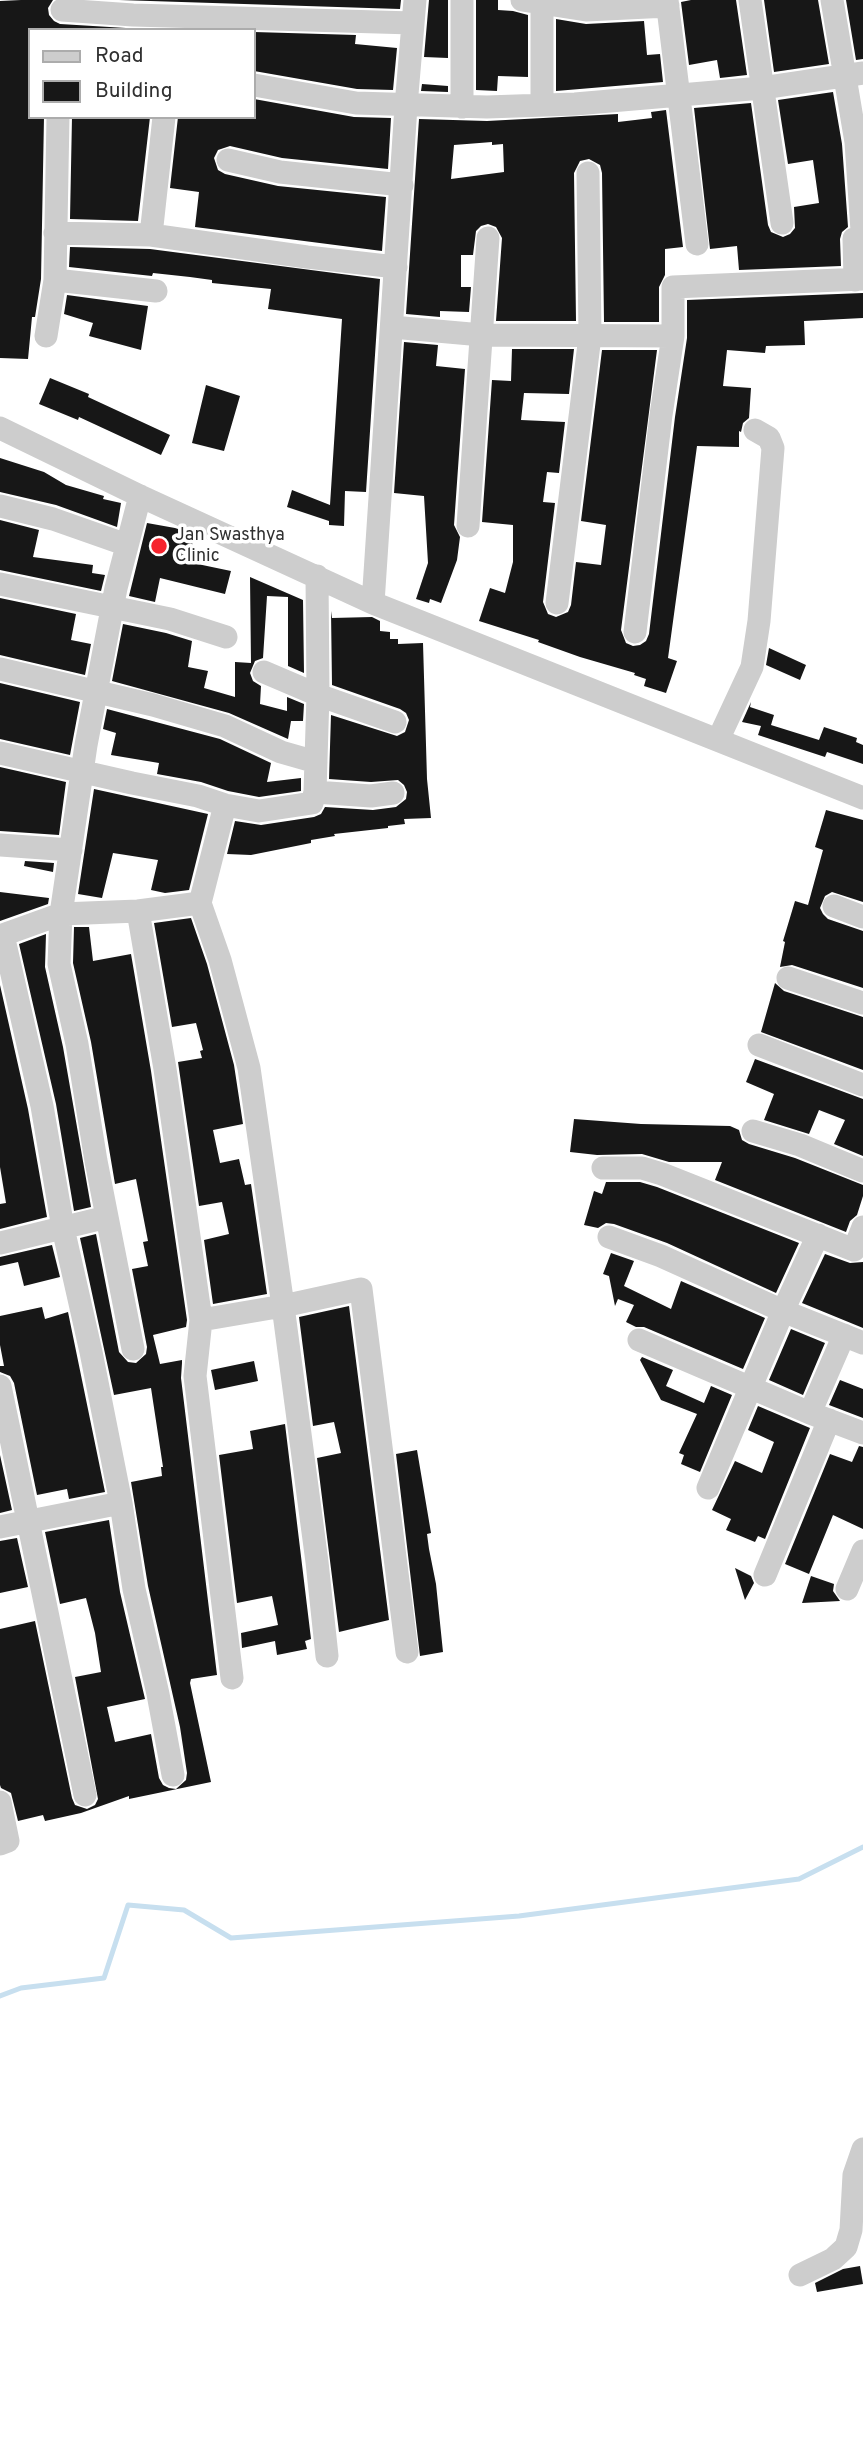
<!DOCTYPE html>
<style>
body{margin:0}
#map{position:relative;width:863px;height:2460px;overflow:hidden;background:#fff;font-family:Overpass,sans-serif}
canvas{display:block}
.legend{position:absolute;left:28px;top:28px;width:228px;height:91px;box-sizing:border-box;background:#fff;border:2px solid #acacac;margin:0;padding:9px 12px;list-style:none;font-size:21px;color:#303030}
.legend li{display:flex;align-items:center;gap:14px;height:35px}
.legend b{width:35px;border:2px solid #acacac}
</style>
<div id="map">
<canvas width="863" height="2460"></canvas>
<ul class="legend">
<li><b style="height:9px;background:#cdcdcd"></b>Road</li>
<li><b style="height:19px;background:#171717"></b>Building</li>
</ul>
</div>
<script>
const ctx = document.querySelector('canvas').getContext('2d');
ctx.lineJoin = 'round';
const toPath = rows => new Path2D(rows.map(r => 'M' + r).join(''));
function stroke(path, color, width, dash) { ctx.strokeStyle = color; ctx.lineWidth = width; ctx.lineCap = dash ? 'butt' : 'round'; ctx.setLineDash(dash || []); ctx.stroke(path); }
function fillPath(path, color) { ctx.fillStyle = color; ctx.fill(path, 'evenodd'); }
function drawText(font, color, halo, rows, align = 'center') {
  ctx.font = font + ' Overpass,sans-serif'; ctx.lineWidth = 7; ctx.setLineDash([]); ctx.textBaseline = 'middle'; ctx.strokeStyle = halo; ctx.fillStyle = color; for (const [text, x, y, turn = 0] of rows) {
    ctx.save(); ctx.translate(x, y); ctx.rotate((+turn || 0) * Math.PI / 180); ctx.textAlign = isNaN(turn) ? turn : align; if (halo) ctx.strokeText(text, 0, 0); ctx.fillText(text, 0, 0); ctx.restore();
  }
}
const stream = toPath([
 [0,1996,21,1988,104,1978,128,1905,184,1910,231,1938,519,1916,799,1879,863,1847]
]);
const building = toPath([
 [21,0,53,0,48,8,49,15,54,21,60,24,159,30,30,30,30,117,44,117,41,279,35,317,32,317,28,359,0,358,0,1],
 [119,0,401,0,400,9],
 [429,0,448,0,448,58,424,57],
 [476,0,498,0,498,10,513,11,528,15,528,77,498,76,497,91,476,90],
 [691,0,736,0,747,75,720,78,717,60,689,65,681,2],
 [764,0,818,0,829,64,774,72],
 [846,0,863,0,863,59,856,60],
 [556,19,586,24,644,21,647,55,660,54,663,82,556,91],
 [254,32,356,35,355,44,397,48,393,90,357,89,254,71],
 [422,84,448,86,448,92,421,91],
 [833,92,842,144,848,227,842,232,840,239,841,266,739,270,737,246,710,249,694,108,751,103,768,225,771,232,783,237,790,234,795,228,794,207,819,203,813,160,788,164,778,100],
 [254,99,354,117,391,118,388,169,282,158,230,146,218,150,214,158,218,170,225,174,278,186,386,197,382,251,195,227,199,192,170,188,178,117,214,119,214,117,254,117],
 [666,110,683,247,665,249,665,275,659,287,659,322,604,322,602,173,600,165,589,159,580,161,574,173,576,321,496,321,502,238,496,227,488,224,481,226,476,231,473,255,461,255,461,287,471,287,469,312,440,311,440,317,406,314,419,119,487,121,618,114,618,122,652,118,651,112],
 [492,142,492,145,503,144,504,172,451,179,454,145],
 [72,117,150,117,138,221,70,219],
 [70,247,150,249,380,279,366,492,345,491,344,526,329,525,329,521,287,507,292,490,330,505,342,319,268,309,271,289,212,283,212,280,190,277,153,273,152,276,69,267],
 [863,293,863,318,804,321,805,345,766,346,765,353,727,350,723,386,751,388,749,418,743,423,741,432,739,431,739,447,697,446,668,658,677,661,666,693,644,686,646,679,634,675,635,673,580,657,538,642,539,640,479,621,490,588,505,593,513,562,513,525,482,522,492,380,511,381,512,349,574,349,569,394,524,393,521,420,565,422,559,473,547,472,543,502,555,503,543,602,548,614,556,617,568,612,571,605,576,562,601,565,606,525,581,521,602,350,657,350,621,630,626,643,633,646,640,645,646,641,649,634,675,417,687,338,687,300],
 [67,295,148,306,141,350,89,336,93,323,64,314],
 [404,342,438,345,436,366,465,369,454,525,460,537,457,560,441,603,430,599,429,603,416,599,428,563,424,496,394,493],
 [50,378,89,394,88,397,170,435,161,455,79,417,78,420,39,404],
 [206,385,240,396,224,451,192,443],
 [0,458,44,472,66,485,104,496,103,499,121,503,117,527,56,505,0,492],
 [0,520,39,530,33,557,93,565,92,573,105,575,101,591,0,570],
 [147,523,175,528,181,530,180,534,194,537,188,562,231,571,225,594,160,578,155,602,129,596],
 [250,577,303,600,304,673,288,666,288,597,267,596,263,658,255,661,250,673,253,681,261,686,260,704,287,711,287,697,304,704,303,721,291,721,288,739,229,713,112,681,123,624,166,633,192,641,188,667,208,671,204,688,235,697,235,662,251,663],
 [0,598,76,614,71,640,91,644,85,675,0,655],
 [331,611,332,618,372,617,380,621,380,631,390,632,390,639,398,639,398,644,423,643,427,779,431,818,404,819,405,824,388,826,388,828,334,834,335,836,311,840,311,843,251,855,227,854,235,821,261,825,314,817,321,814,325,807,373,810,396,807,406,799,407,792,404,785,398,780,371,782,329,779,331,715,397,736,405,732,409,720,406,713,400,709,332,685],
 [769,648,806,665,800,680,766,665],
 [0,683,80,702,70,755,0,739],
 [751,702,750,707,774,715,771,725,819,740,824,727,857,738,856,742,863,745,863,764,827,752,825,757,758,735,761,726,742,722],
 [107,709,220,739,271,763,267,782,301,778,301,791,259,797,228,791,201,782,157,774,159,763,111,755,116,733,103,729],
 [0,767,66,782,59,835,0,831],
 [94,789,208,814,189,890,165,893,151,890,158,860,113,853,102,898,78,894],
 [826,810,863,820,863,902,832,892,825,896,820,908,823,914,828,919,863,931,863,988,792,965,780,967,785,942,783,941,795,901,808,905,823,850,815,847],
 [25,861,54,863,53,872,24,866],
 [0,892,49,898,48,904,0,921],
 [191,918,207,964,234,1065,243,1124,213,1130,220,1163,239,1159,245,1185,251,1184,267,1294,213,1304,204,1240,229,1234,222,1202,199,1206,178,1062,202,1058,200,1051,203,1050,196,1023,172,1027,154,923],
 [74,927,89,927,93,961,131,954,151,1071,187,1320,186,1327,153,1335,160,1364,182,1360,182,1363,181,1378,217,1675,191,1679,190,1683,211,1782,129,1799,129,1796,81,1813,45,1821,43,1815,18,1821,11,1793,1,1788,0,1785,0,1629,35,1621,72,1798,75,1805,87,1809,95,1805,98,1799,75,1677,101,1672,95,1633,86,1598,60,1604,45,1532,109,1520,120,1592,145,1699,107,1707,115,1742,151,1734,159,1778,163,1785,169,1788,176,1789,186,1780,187,1773,180,1727,148,1586,131,1482,162,1476,161,1467,163,1467,151,1388,114,1395,80,1238,96,1234,119,1352,128,1362,136,1363,146,1354,147,1347,132,1269,148,1266,143,1242,148,1241,136,1179,115,1184,91,1042,73,963],
 [46,934,45,967,63,1047,91,1207,74,1211,56,1104,19,944],
 [775,983,784,991,863,1017,863,1070,761,1032],
 [0,985,28,1109,47,1217,0,1229,0,1204,6,1203,0,1167],
 [755,1059,863,1099,863,1156,834,1144,845,1120,819,1110,809,1134,764,1120,774,1094,746,1082],
 [574,1119,641,1124,730,1126,739,1130,742,1140,749,1144,795,1158,863,1185,863,1196,857,1215,850,1221,846,1232,715,1180,722,1162,669,1162,642,1154,597,1155,570,1152],
 [606,1182,640,1182,657,1187,799,1243,776,1293,667,1243,614,1224,606,1223,598,1228,584,1225,594,1191,602,1194],
 [52,1245,60,1277,24,1286,18,1262,0,1266,0,1257],
 [611,1253,634,1261,624,1286,671,1309,681,1281,765,1318,743,1369,644,1327,636,1327,626,1322,634,1305,618,1299,615,1306,609,1276,603,1274],
 [825,1254,850,1263,863,1262,863,1328,802,1303],
 [349,1306,389,1620,339,1632,317,1458,341,1453,334,1422,313,1426,299,1317],
 [42,1307,45,1319,68,1312,105,1492,69,1499,67,1489,37,1495,14,1383,10,1376,0,1372,0,1366,4,1366,0,1345,0,1316],
 [791,1329,825,1343,803,1395,769,1380],
 [642,1357,673,1370,666,1386,704,1403,711,1386,732,1395,700,1472,681,1464,684,1455,679,1453,697,1414,661,1400,640,1360],
 [254,1361,258,1381,215,1390,211,1370],
 [840,1380,863,1389,863,1418,829,1405],
 [758,1406,810,1428,765,1539,758,1536,755,1542,726,1530,731,1519,712,1510,735,1461,762,1473,774,1442,748,1430],
 [285,1424,311,1639,305,1641,307,1649,277,1655,275,1641,242,1648,241,1633,278,1625,272,1596,237,1603,219,1455,253,1449,250,1431],
 [859,1446,863,1447,863,1529,833,1515,809,1574,785,1564,830,1454,852,1462],
 [417,1450,431,1533,427,1534,429,1549,436,1584,443,1652,420,1656,396,1454],
 [0,1455,12,1510,0,1513],
 [17,1538,28,1587,0,1593,0,1541],
 [735,1568,751,1576,754,1583,745,1600],
 [811,1576,834,1584,833,1591,840,1601,802,1603],
 [860,2266,863,2284,817,2292,815,2283,843,2269]
]);
const minor = toPath([
 [522,0,586,10,668,6],
 [667,0,697,244],
 [750,0,782,223],
 [832,0,856,142,862,231,859,237,854,239,855,280],
 [62,10,133,15,413,23],
 [254,85,356,103,487,107,575,104,762,88,863,73],
 [542,105,542,0],
 [462,107,462,0],
 [228,160,280,172,402,185],
 [55,233,151,235,307,257,396,267],
 [151,235,164,117],
 [55,280,156,291],
 [392,327,482,335,673,336],
 [46,336,55,280,58,117],
 [0,428,140,496,373,603,863,798],
 [0,506,53,519,127,545],
 [468,526,488,238],
 [0,584,170,619,226,637],
 [373,603,406,106,415,0],
 [557,603,590,336,588,173],
 [635,632,661,415,673,336,673,287,863,279],
 [0,669,153,705,225,726,281,752,316,762],
 [264,672,318,695,395,722],
 [718,740,752,667,759,621,773,448,769,438,755,430],
 [0,753,132,783,198,796,225,805,259,811,312,803,315,792,318,695,317,576],
 [315,792,371,796,393,793],
 [225,805,200,903,220,960,249,1068,283,1306,361,1289,407,1652],
 [0,845,71,850],
 [834,906,863,917],
 [138,911,165,1069,201,1320],
 [3,935,42,1106,63,1228,91,1352,121,1503,134,1589,158,1694,173,1775],
 [0,936,61,914,138,911,200,903],
 [788,978,863,1003],
 [759,1045,863,1085],
 [753,1131,800,1145,863,1171],
 [603,1168,642,1168,662,1174,854,1250,863,1227],
 [609,1237,661,1256,783,1311,863,1343],
 [0,1243,107,1217],
 [844,1335,810,1413,863,1433],
 [639,1340,810,1413],
 [133,1349,96,1161,77,1044,59,964,61,914,86,745,116,588,140,496],
 [0,1386,85,1795],
 [708,1488,783,1311,818,1235],
 [0,1527,121,1503],
 [765,1575,829,1420],
 [847,1589,863,1551],
 [232,1678,195,1376,201,1320,283,1306,317,1562,327,1656],
 [0,1802,8,1841,0,1844],
 [800,2275,833,2259,846,2247,851,2230,854,2175,863,2149]
]);
const markers = [
 [159,546,9,"#f6232d"]
];
const poiNames = [
 ["Jan Swasthya",175,536],
 ["Clinic",175,557]
];
stroke(stream, '#c7dfef', 5);
fillPath(building, '#171717');
stroke(minor, '#cdcdcd', 23);
for (const [x, y, r, color] of markers) { const dot = new Path2D(); dot.arc(x, y, r, 0, 2 * Math.PI); ctx.fillStyle = color; ctx.fill(dot); stroke(dot, '#fff', 2.5); }
drawText('18px', '#303030', '#fff', poiNames, 'left');
</script>
